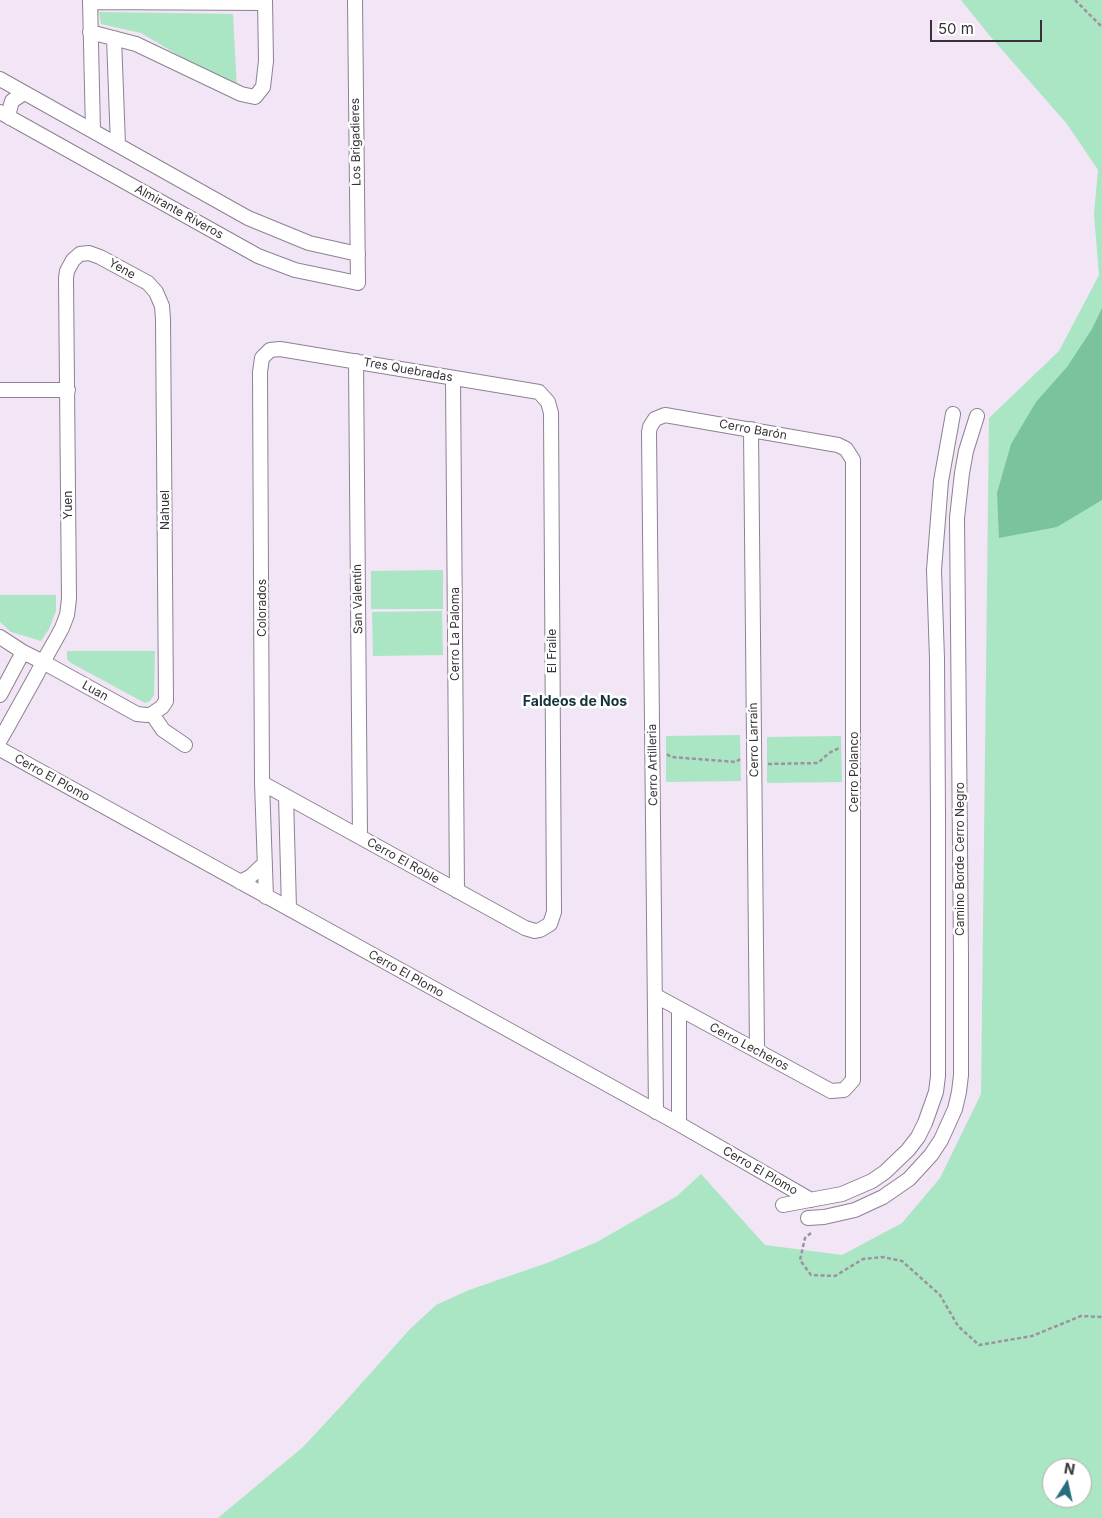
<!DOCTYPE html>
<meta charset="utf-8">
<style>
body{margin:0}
#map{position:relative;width:1102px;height:1518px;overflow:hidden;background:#f1e5f6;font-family:Inter,sans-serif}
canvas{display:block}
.north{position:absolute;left:1042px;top:1458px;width:50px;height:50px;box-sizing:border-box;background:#fff;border:1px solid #afadaf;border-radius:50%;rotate:10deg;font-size:14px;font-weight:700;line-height:20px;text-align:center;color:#363238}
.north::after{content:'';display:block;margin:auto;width:18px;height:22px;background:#286d7d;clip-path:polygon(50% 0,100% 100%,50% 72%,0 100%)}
.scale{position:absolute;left:930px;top:20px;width:112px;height:22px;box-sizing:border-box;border:2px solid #363238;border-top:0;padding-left:6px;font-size:15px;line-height:18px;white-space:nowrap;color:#363238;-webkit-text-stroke:4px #fff;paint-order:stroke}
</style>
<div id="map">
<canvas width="1102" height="1518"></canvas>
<div class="north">N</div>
<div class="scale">50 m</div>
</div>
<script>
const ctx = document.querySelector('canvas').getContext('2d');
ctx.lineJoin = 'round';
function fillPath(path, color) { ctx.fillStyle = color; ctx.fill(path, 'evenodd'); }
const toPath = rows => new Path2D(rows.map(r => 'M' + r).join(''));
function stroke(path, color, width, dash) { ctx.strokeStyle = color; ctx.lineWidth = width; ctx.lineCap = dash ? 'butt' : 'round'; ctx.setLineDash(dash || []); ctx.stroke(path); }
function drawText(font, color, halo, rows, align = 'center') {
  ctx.font = font + ' Inter,sans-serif'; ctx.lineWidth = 5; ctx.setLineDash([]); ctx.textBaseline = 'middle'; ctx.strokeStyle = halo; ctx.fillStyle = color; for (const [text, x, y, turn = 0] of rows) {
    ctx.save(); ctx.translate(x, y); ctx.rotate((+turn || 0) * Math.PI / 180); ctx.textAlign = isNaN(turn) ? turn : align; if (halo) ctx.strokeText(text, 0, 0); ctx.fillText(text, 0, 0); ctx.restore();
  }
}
const green = toPath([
 [961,0,1102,0,1102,1518,218,1518,303,1447,343,1404,410,1329,436,1305,469,1290,547,1263,597,1242,677,1196,701,1174,765,1245,842,1255,902,1223,940,1178,981,1094,989,418,1059,351,1099,275,1094,214,1098,170,1067,124,989,35],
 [1052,1468,1082,1468,1082,1498,1052,1498],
 [99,12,233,14,237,90,141,33,101,24],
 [443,570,443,609,371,609,371,571],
 [0,595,56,595,56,611,49,629,41,641,11,632,0,622],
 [442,611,443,655,373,656,372,612],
 [67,651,155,651,154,695,150,701,145,703,71,663,67,659],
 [740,735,741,781,666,782,666,736],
 [841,736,842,782,767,783,767,737]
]);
const forest = toPath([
 [1102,308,1102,500,1057,527,999,538,997,493,1011,444,1036,402,1067,367,1092,329]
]);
const path = toPath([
 [1075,0,1102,27],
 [667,754,671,757,736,762,740,759],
 [768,764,818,763,829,753,839,748],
 [811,1233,805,1238,800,1260,811,1275,835,1276,863,1259,883,1257,902,1261,940,1295,958,1326,979,1345,1032,1336,1081,1316,1102,1317]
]);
const street = toPath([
 [90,0,93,131],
 [90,2,265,3],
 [90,32,136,44,241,94,255,97,263,87,266,61,265,0],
 [114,38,118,145],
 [0,79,248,218,309,243,358,254],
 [0,112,258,256,295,270,358,283,355,0],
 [10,118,9,112,12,101,24,93],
 [356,361,360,837],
 [453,378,457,891],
 [0,390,68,390],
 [751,429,757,1050],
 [0,637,23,652,43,662,137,714,147,715,152,714,162,707,166,701,163,319,162,306,156,292,148,283,100,257,89,253,80,254,73,260,67,271,66,278,69,599,67,615,62,628,56,639,43,662,37,674,8,726,0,740],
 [0,695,23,652],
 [152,714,163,730,185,745],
 [0,749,679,1124,811,1200],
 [262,783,525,928,535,931,540,930,550,924,554,912,551,413,548,402,539,392,280,349,270,350,262,358,260,372,262,783,266,897],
 [286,796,289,909],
 [240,882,250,877,265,863],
 [656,996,831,1091,844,1090,853,1080,853,460,846,449,838,445,665,415,655,419,650,427,649,432,656,1112],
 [679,1009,679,1124],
 [783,1205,842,1194,872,1181,885,1172,908,1150,918,1137,925,1123,936,1092,938,1076,938,815,937,659,934,570,941,481,953,414],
 [808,1218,824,1217,855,1210,883,1197,909,1179,931,1155,941,1140,955,1109,959,1092,961,1075,961,955,957,518,962,473,966,451,977,416]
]);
const streetNames = [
 ["Los Brigadieres",356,142,-91],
 ["Almirante Riveros",179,212,29],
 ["Yene",122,269,29],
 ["Tres Quebradas",408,370,10],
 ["Cerro Barón",753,430,10],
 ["Yuen",68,505,-90],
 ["Nahuel",165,510,-90],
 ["San Valentín",358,599,-91],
 ["Colorados",262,608,-90],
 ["Cerro La Paloma",455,634,-90],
 ["El Fraile",552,651,-90],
 ["Luan",95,691,29],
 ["Cerro Larraín",754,740,-91],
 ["Cerro Artilleria",653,765,-91],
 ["Cerro Polanco",854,772,-90],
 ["Cerro El Plomo",52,778,29],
 ["Camino Borde Cerro Negro",960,859,-90],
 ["Cerro El Roble",403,861,29],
 ["Cerro El Plomo",406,974,29],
 ["Cerro Lecheros",749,1047,28],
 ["Cerro El Plomo",760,1171,30]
];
const neighbourhoodNames = [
 ["Faldeos de Nos",575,702]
];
fillPath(green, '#aae6c4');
fillPath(forest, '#7ac39c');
stroke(street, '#8d8291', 16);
stroke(path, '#9b939f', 2.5, [4, 2.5]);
stroke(street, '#fff', 14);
drawText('12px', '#363238', '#fff', streetNames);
drawText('bold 14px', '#14343c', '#fff', neighbourhoodNames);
</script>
